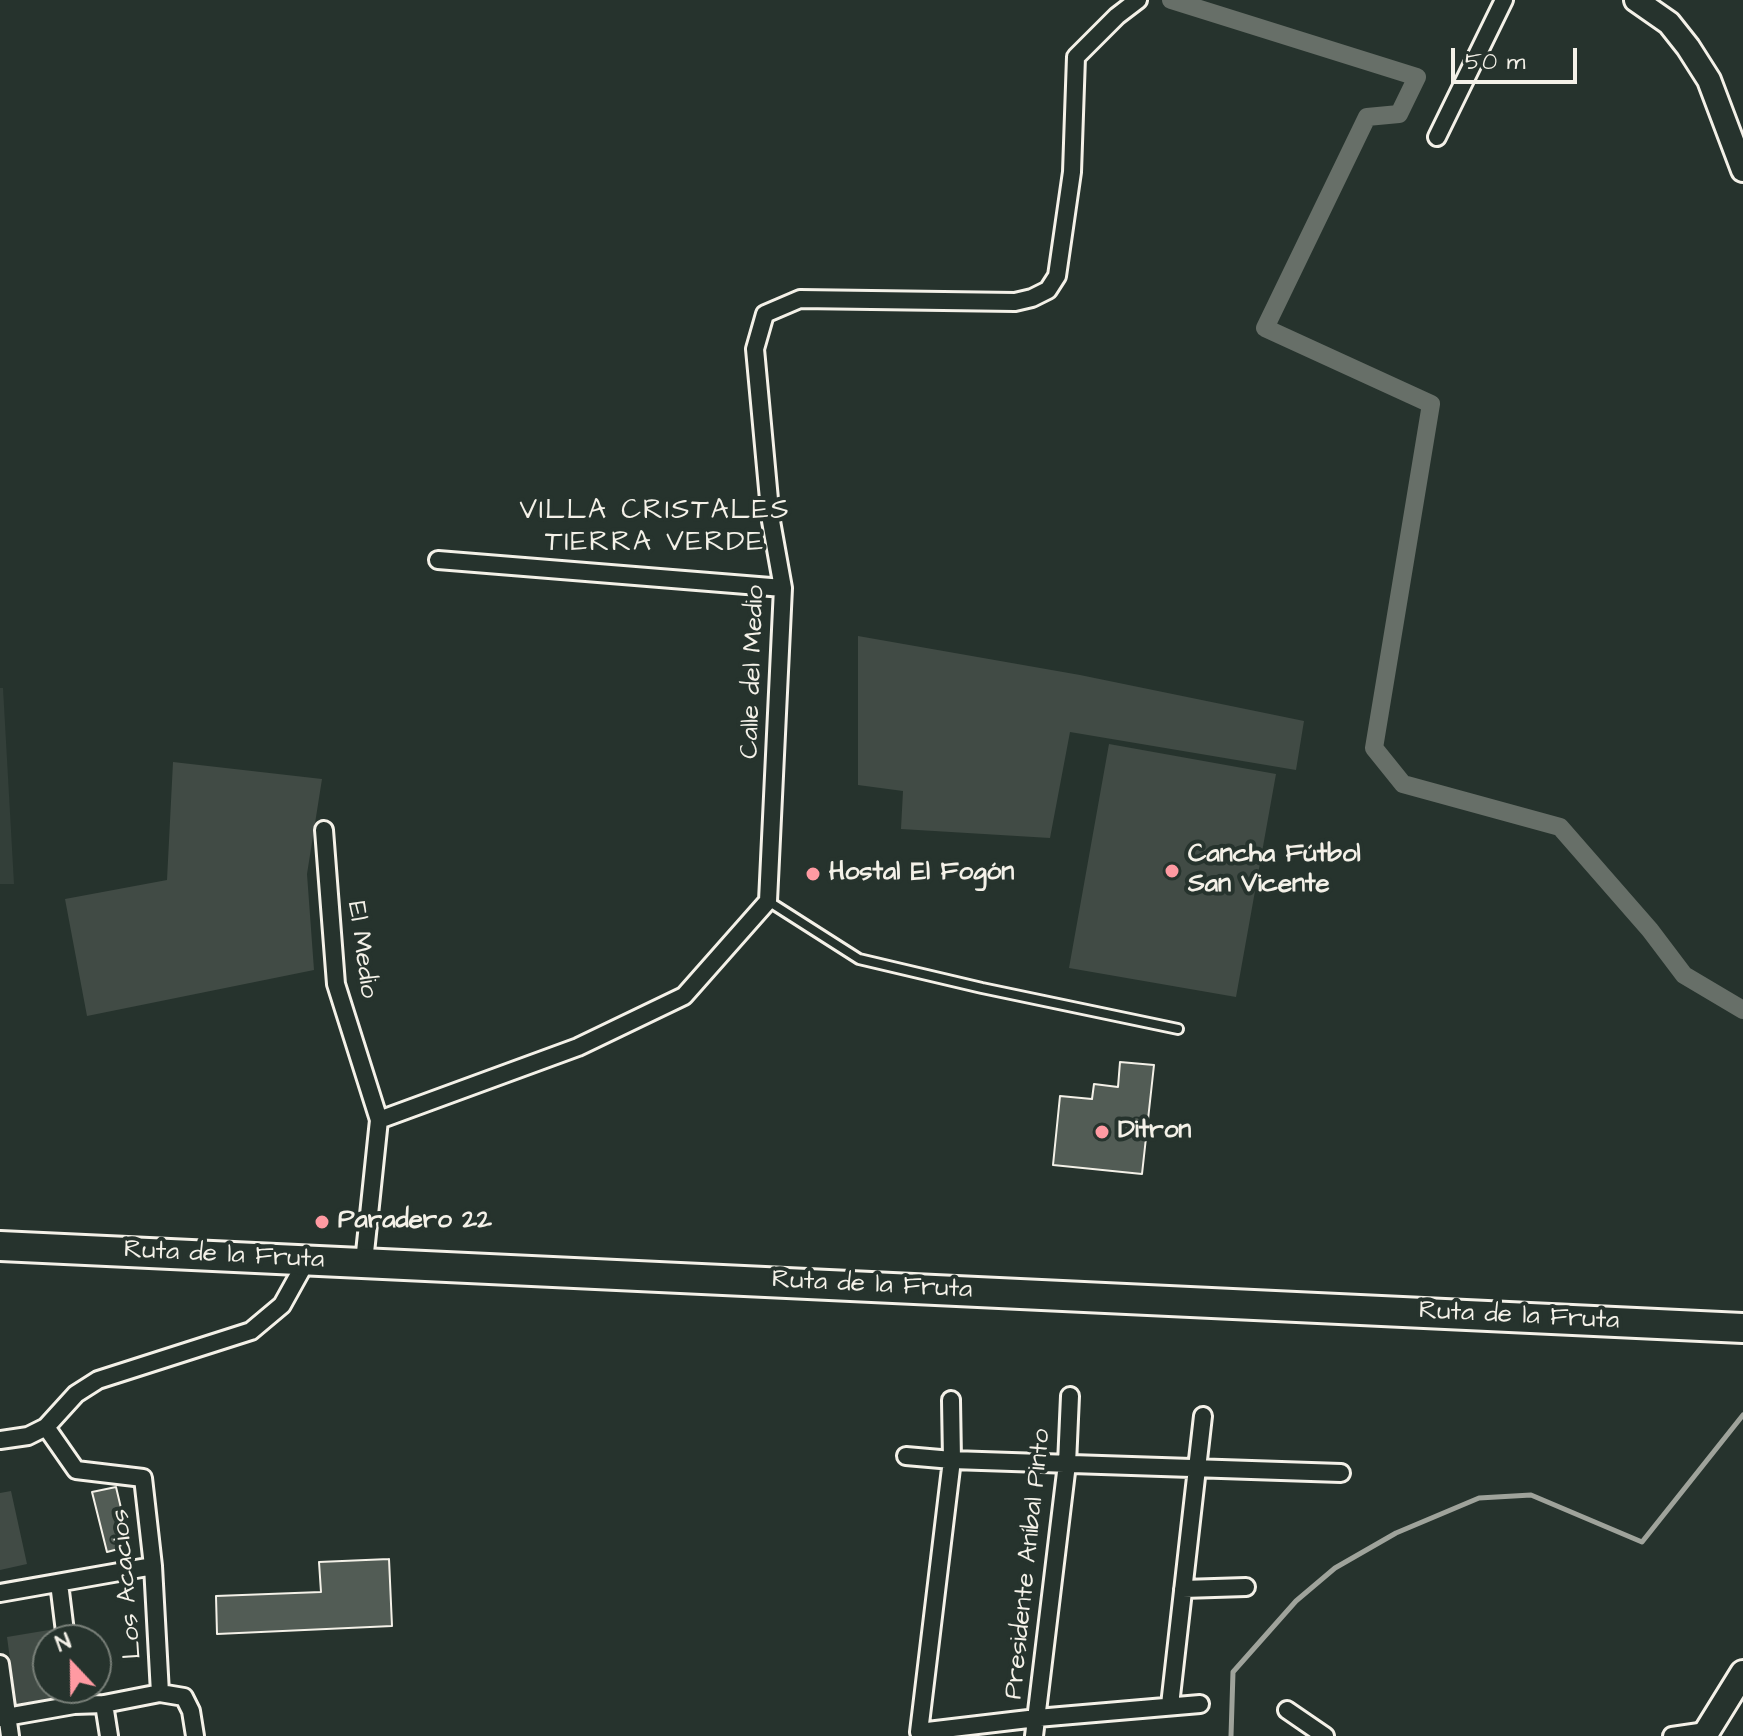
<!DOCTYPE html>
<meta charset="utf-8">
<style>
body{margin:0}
#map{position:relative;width:1743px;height:1736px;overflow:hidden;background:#26332d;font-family:"Architects Daughter",sans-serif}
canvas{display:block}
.north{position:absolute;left:32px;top:1624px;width:80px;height:80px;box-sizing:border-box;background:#26332d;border:2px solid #787f78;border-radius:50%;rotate:338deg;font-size:22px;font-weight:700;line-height:32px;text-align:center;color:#f4f1e8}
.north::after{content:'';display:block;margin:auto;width:28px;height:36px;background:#ff9aa2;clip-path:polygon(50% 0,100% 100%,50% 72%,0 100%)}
.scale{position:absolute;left:1451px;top:48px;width:126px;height:36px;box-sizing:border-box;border:4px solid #f4f1e8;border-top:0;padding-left:10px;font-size:24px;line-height:28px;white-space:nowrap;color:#f4f1e8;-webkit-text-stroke:6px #26332d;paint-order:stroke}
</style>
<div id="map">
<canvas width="1743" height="1736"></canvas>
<div class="north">N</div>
<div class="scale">50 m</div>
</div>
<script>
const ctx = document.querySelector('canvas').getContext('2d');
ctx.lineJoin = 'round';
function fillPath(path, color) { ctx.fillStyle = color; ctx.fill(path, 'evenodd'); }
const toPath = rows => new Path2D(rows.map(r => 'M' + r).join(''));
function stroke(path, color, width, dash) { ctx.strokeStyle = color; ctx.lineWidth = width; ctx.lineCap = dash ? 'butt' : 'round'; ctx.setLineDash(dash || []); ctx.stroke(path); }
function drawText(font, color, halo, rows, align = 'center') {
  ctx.font = font + ' "Architects Daughter",sans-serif'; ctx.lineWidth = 8; ctx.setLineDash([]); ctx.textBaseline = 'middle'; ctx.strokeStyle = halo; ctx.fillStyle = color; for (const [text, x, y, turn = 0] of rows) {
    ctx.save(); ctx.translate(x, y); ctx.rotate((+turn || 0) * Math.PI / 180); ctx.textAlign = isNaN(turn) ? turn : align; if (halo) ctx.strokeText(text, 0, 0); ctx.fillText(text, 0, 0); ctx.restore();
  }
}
const built = toPath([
 [0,688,3,688,14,884,0,884]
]);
const green = toPath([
 [858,636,1080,675,1304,721,1296,770,1070,732,1050,838,901,829,903,791,858,785],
 [1109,744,1276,774,1236,997,1069,968],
 [173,762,322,779,307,874,314,970,87,1016,65,899,167,880],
 [11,1491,27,1564,0,1570,0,1493],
 [55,1629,56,1640,48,1640,48,1688,63,1688,64,1697,16,1704,7,1637]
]);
const stream = toPath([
 [1231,1736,1233,1672,1296,1601,1335,1568,1396,1533,1479,1498,1531,1495,1642,1542,1743,1415]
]);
const canal = toPath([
 [1171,0,1417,77,1399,114,1367,117,1265,328,1431,404,1374,748,1403,784,1560,827,1650,930,1684,975,1743,1010]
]);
const building = toPath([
 [1120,1062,1154,1065,1142,1174,1053,1165,1060,1096,1092,1099,1094,1084,1118,1087,1120,1062],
 [116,1487,130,1546,107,1552,92,1492,116,1487],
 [389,1559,392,1626,217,1634,216,1596,321,1592,319,1562,389,1559]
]);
const service = toPath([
 [768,901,859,959,982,988,1178,1029]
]);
const minor = toPath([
 [1437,137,1504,0],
 [438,560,783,588],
 [324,830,336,984,379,1120],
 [364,1262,379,1120,578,1047,684,996,768,901,783,588,771,521,755,349,765,314,800,299,1015,302,1032,298,1048,290,1057,276,1072,172,1076,57,1117,16,1138,0],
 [951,1400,952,1460,919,1732,1037,1718,1200,1704],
 [46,1427,76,1470,143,1478,153,1566,160,1693],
 [0,1440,28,1436,46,1427,76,1394,98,1380,251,1331,282,1305,307,1260],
 [906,1456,952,1460,1341,1473],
 [59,1583,66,1640],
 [1183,1589,1246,1587],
 [0,1593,153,1566],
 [0,1664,10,1736],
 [72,1688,74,1705],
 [104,1704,109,1736],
 [1170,1705,1203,1416],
 [1287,1710,1325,1736],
 [0,1718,74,1705,104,1704,160,1693,184,1697,191,1711,195,1736],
 [1034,1736,1067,1464,1070,1396],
 [1672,1736,1706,1731]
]);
const tertiary = toPath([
 [1636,0,1669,23,1688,47,1709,80,1743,170]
]);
const secondary = toPath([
 [1704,1736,1743,1673]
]);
const trunk = toPath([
 [0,1246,1743,1328]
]);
const markers = [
 [1172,871,8,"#ff9aa2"],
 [813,874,8,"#ff9aa2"],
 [1102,1132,8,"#ff9aa2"],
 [322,1222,8,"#ff9aa2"]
];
const streetNames = [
 ["Calle del Medio",754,672,-88],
 ["El Medio",361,950,82],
 ["Ruta de la Fruta",224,1256,3],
 ["Ruta de la Fruta",872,1286,3],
 ["Ruta de la Fruta",1519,1317,3],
 ["Presidente Aníbal Pinto",1029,1564,-84],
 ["Los Acacios",128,1584,-95]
];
const poiNames = [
 ["Cancha Fútbol",1188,856],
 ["San Vicente",1188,886],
 ["Hostal El Fogón",829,874],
 ["Ditron",1118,1132],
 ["Paradero 22",338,1222]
];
const neighbourhoodNames = [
 ["VILLA CRISTALES",655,512],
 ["TIERRA VERDE",655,544]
];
fillPath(built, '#333f39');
fillPath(green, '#414b45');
stroke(stream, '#9fa39b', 5);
stroke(canal, '#676f68', 18);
fillPath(building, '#525c55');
stroke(building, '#f4f1e8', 2);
stroke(service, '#f4f1e8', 14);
stroke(minor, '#f4f1e8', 22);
stroke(tertiary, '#f4f1e8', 28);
stroke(secondary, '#f4f1e8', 30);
stroke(trunk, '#f4f1e8', 34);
stroke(service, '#26332d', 8);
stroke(minor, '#26332d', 16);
stroke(tertiary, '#26332d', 22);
stroke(secondary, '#26332d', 24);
stroke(trunk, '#26332d', 28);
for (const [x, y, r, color] of markers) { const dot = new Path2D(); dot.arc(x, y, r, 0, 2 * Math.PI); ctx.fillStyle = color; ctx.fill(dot); stroke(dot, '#26332d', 3); }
drawText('26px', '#f4f1e8', '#26332d', streetNames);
drawText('bold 26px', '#f4f1e8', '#26332d', poiNames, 'left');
ctx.letterSpacing = '2px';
drawText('28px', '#f4f1e8', '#26332d', neighbourhoodNames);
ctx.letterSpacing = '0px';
</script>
